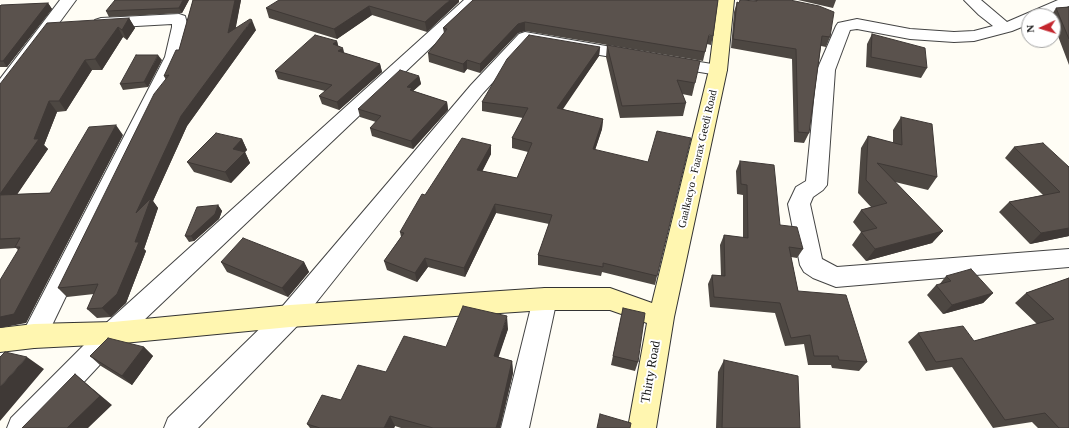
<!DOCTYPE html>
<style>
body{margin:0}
#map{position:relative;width:1069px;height:428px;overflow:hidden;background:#fffdf5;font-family:Georgia,serif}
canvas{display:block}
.north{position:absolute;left:1021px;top:8px;width:40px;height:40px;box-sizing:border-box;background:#fff;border:1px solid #a0a0a0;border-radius:50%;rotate:266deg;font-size:11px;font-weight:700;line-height:16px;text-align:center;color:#111}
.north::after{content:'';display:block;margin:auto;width:14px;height:18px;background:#c4262e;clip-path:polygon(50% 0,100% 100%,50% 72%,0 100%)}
</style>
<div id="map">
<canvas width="1069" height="428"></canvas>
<div class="north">N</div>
</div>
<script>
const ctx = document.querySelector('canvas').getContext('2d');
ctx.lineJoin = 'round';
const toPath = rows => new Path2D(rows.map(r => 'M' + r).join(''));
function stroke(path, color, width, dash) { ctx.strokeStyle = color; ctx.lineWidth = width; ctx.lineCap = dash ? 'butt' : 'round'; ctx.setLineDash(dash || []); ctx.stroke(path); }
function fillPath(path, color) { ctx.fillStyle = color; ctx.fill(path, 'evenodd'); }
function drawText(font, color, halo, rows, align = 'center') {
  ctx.font = font + ' Georgia,serif'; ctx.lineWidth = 4; ctx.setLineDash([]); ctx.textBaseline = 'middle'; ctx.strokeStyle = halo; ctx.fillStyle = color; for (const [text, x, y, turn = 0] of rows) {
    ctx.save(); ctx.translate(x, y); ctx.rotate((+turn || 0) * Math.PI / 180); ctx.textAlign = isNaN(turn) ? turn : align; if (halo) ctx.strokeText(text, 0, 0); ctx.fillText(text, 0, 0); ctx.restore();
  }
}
const street = toPath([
 [60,0,76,0,6,95,0,97,0,79,60,0],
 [464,0,481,0,122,341,41,428,7,428,11,418,104,325,464,0],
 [964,0,981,0,1007,22,1058,0,1069,0,1069,6,1046,16,1029,16,1029,24,1012,31,974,41,954,42,910,39,857,29,850,30,835,70,827,185,823,190,813,197,810,204,822,259,837,267,1069,249,1069,267,836,287,813,278,804,272,800,265,788,204,796,187,806,181,817,70,836,26,838,23,857,19,910,29,954,32,974,31,993,26,979,15,964,0],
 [179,14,185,16,188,27,181,57,43,344,34,348,25,344,21,336,165,57,172,27,172,24,101,28,95,26,93,23,95,20,101,18,179,14],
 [525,32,635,51,641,52,643,56,641,60,635,61,529,43,483,93,299,324,198,428,164,428,168,418,281,308,471,85,519,34,525,32],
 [669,57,718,65,724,66,727,70,724,74,718,75,663,66,660,62,663,58,669,57],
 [545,288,554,292,557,299,529,428,501,428,533,299,536,292,545,288]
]);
const secondary = toPath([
 [718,0,734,0,727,70,674,317,656,428,628,428,647,323,610,310,545,310,290,327,113,344,34,348,0,352,0,328,34,324,113,322,290,305,545,288,610,288,652,303,709,70,718,0]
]);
const wall = toPath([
 [189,0,182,13,109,17,106,11],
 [193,0,241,0,235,29,256,30,187,126,153,201,158,208,144,249,146,251,126,303,111,317,97,318,87,309,94,294,67,297,58,288,166,80,164,76,179,50],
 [473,0,713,36,711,45,707,44,703,61,525,31,518,33,480,73,467,69,464,73,429,62,428,53,444,33,443,28],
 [756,0,790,0,830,37,826,47,821,46,809,133,804,143,794,142,792,59,731,48,734,12,737,2,739,3],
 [798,0,836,0,833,8],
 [459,2,427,32,372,15,337,39,269,18,266,8],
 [48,3,52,9,7,67,0,67,0,6],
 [1069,7,1069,65,1053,23,1053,16,1051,16,1056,8],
 [129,18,135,28,127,40,123,37,102,70,92,70,66,111,57,112,44,145,48,149,17,194,50,193,123,135,26,323,18,250,16,248,0,249,0,84],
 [872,34,927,68,921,78,866,67,867,44],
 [337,41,338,46,344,53,380,64,382,72,339,110,322,104,319,96,325,91,278,79,275,71],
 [607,45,695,83,692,96,682,94,686,103,683,116,620,118,606,57],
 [600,47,599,56,562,109,603,119,602,129,595,150,657,276,655,285,602,272,601,276,538,265,538,255,549,224,496,213,465,277,428,267,417,282,387,270,384,261,401,237,400,232,425,195,491,145,491,154,482,171,517,178,528,152,512,148,512,138,523,118,482,111,482,102],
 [162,60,148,87,123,90,120,84],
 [419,76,421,84,413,91,447,102,448,110,413,149,372,136,370,128,376,122,360,117,358,109],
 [901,117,937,177,928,190,895,182,943,231,932,243,866,261,852,245,861,232,853,222,861,210,871,207,858,193,861,148,868,136,893,143,893,130],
 [242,139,247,150,245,152,250,163,231,183,194,172,187,162],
 [1014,147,1069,167,1069,236,1030,244,999,212,1009,202,1043,195,1005,158],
 [740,161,780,225,803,249,797,258,791,257,798,291,867,362,859,371,832,368,831,365,808,365,804,344,785,346,775,313,710,307,708,284,712,275,721,276,720,245,724,235,743,238,743,195,737,194,736,171],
 [218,205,222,211,219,219,194,241,189,242,185,236],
 [221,262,304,262,309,272,288,297,227,272],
 [946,276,993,293,983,303,943,314,927,295,936,285,939,285],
 [1069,278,1069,428,1038,428,1032,422,993,428,952,367,926,371,908,342,918,333,974,341,1037,324,1015,303,1026,293],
 [623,308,638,362,635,371,611,365],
 [508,329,498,357,512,361,513,373,500,428,401,428,395,426,394,428,310,428,307,424,341,400,386,372,446,347],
 [144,347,153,356,132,385,101,366,90,356],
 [724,360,800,428,716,428,718,372]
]);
const shadedWall = toPath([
 [183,0,189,0,182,13,179,8],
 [235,0,241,0,233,43,228,33],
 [450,0,459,0,459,2,427,32,425,22],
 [48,3,52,9,7,67,3,61],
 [369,6,372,15,337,39,334,29],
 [129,18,135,28,127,40,122,30],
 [252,20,256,30,187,126,153,201,158,208,144,249,146,251,126,303,111,317,102,308,135,242,136,213,181,116],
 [525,22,525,31,518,33,480,73,480,64,518,24],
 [118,27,123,37,102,70,95,59],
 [337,41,339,49,333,44],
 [600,47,599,56,557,118,557,108],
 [343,48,345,56,338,51],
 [158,55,162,60,148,87,144,82],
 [85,60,92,70,66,111,59,101],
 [467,60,467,69,464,73,463,64],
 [380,64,382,72,339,110,337,102],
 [419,76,421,84,412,92,407,87],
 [49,101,57,112,44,145,48,149,10,205,0,194,34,139],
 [447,102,448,110,413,149,411,141],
 [603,119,602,129,592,159,593,149],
 [116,125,123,135,26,323,0,328,0,317],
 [242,139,247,150,245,152,250,163,231,183,225,172,233,149],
 [491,145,491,154,478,180,477,170],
 [495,204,496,213,465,277,464,268],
 [218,205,222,211,219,219,194,241,191,236],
 [1069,228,1069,236,1030,244,1041,233],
 [943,231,932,243,866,261,875,249],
 [425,258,428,267,417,282,415,273],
 [304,262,309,272,288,297,282,288],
 [993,293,983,303,943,314,952,305],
 [507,316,508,329,495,368,494,356],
 [144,347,153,356,132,385,122,376],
 [27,357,44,369,0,421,0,387],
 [512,361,513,373,500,428,496,428],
 [75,374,112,405,88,428,67,428],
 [390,416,395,426,394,428,384,428]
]);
const building = toPath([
 [115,0,183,0,179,8,106,11,115,0],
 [193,0,235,0,228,33,250,19,252,20,181,116,136,213,151,198,135,242,139,242,117,294,102,308,87,309,98,284,58,288,154,94,169,75,164,76,176,50,179,50,193,0],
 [279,0,450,0,425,22,369,6,334,29,266,8,279,0],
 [473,0,718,0,713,36,709,35,705,52,525,22,518,24,480,64,467,60,463,64,428,53,447,29,443,28,473,0],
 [740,0,757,1,757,0,790,0,819,6,834,12,830,37,822,36,809,133,798,132,796,49,733,39,737,2,739,3,740,0],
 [48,3,3,61,0,61,0,6,1,5,48,3],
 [1069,7,1069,39,1056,8,1069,7],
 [129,18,122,30,118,27,95,59,85,60,59,101,49,101,34,139,39,139,0,194,0,84,47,23,129,18],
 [872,34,925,48,927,68,871,57,872,34],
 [315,35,337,41,333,44,343,48,338,51,380,64,337,102,319,96,332,85,275,71,315,35],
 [529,35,600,47,557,108,603,119,593,149,648,162,657,131,691,138,657,276,603,263,603,267,538,255,552,215,495,204,464,268,425,258,415,273,384,261,404,233,400,232,422,194,425,195,462,138,491,145,477,170,517,178,532,143,512,138,528,108,482,102,507,59,529,35],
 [607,45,700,61,695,83,677,80,686,103,622,106,607,45],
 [136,55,158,55,144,82,120,84,136,55],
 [400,70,419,76,407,87,412,88,410,90,447,102,411,141,370,128,381,116,358,109,400,70],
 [901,117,932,124,937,177,877,163,943,231,875,249,861,232,877,228,861,210,887,203,866,180,868,136,902,145,901,117],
 [116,125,14,314,0,317,0,280,20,247,15,247,20,238,0,239,0,195,50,193,89,127,116,125],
 [216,133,242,139,233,149,245,152,225,172,187,162,216,133],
 [1043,143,1069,167,1069,228,1041,233,1009,202,1060,192,1014,147,1043,143],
 [740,161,774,165,780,225,797,227,803,249,789,247,798,291,846,295,867,362,839,360,838,356,814,356,810,335,791,338,780,303,714,297,712,275,725,276,724,235,748,238,747,185,741,184,740,161],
 [218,205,215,214,191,236,185,236,197,207,218,205],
 [243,238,304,262,282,288,221,262,243,238],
 [971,269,993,293,952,305,936,285,951,281,946,276,971,269],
 [1069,278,1069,428,1059,428,1045,413,1005,420,962,358,936,362,918,333,963,326,974,341,1054,319,1026,293,1069,278],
 [463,306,507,316,494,356,512,361,499,418,496,428,433,428,390,416,384,428,320,428,307,424,322,395,341,400,358,365,386,372,404,336,446,347,463,306],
 [623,308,645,313,638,362,613,356,623,308],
 [108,338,144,347,122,376,90,356,108,338],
 [5,352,27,357,0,387,0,357,5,352],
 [724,360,798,376,800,428,722,428,724,360],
 [75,374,100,396,67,428,22,428,75,374],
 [600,414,631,423,630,428,597,428,600,414]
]);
const streetNames = [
 ["Gaalkacyo - Faarax Geedi Road",698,159,-77]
];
const nearStreetnames = [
 ["Thirty Road",651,372,-80]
];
stroke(street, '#444', 2);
stroke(secondary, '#333', 2);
fillPath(street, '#fff');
fillPath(secondary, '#fff6b0');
fillPath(wall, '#4d4742');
fillPath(shadedWall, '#3f3936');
fillPath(building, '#5a524d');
stroke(building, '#3f3936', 1);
drawText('11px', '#111', '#fff', streetNames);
drawText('13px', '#111', '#fff', nearStreetnames);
</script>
